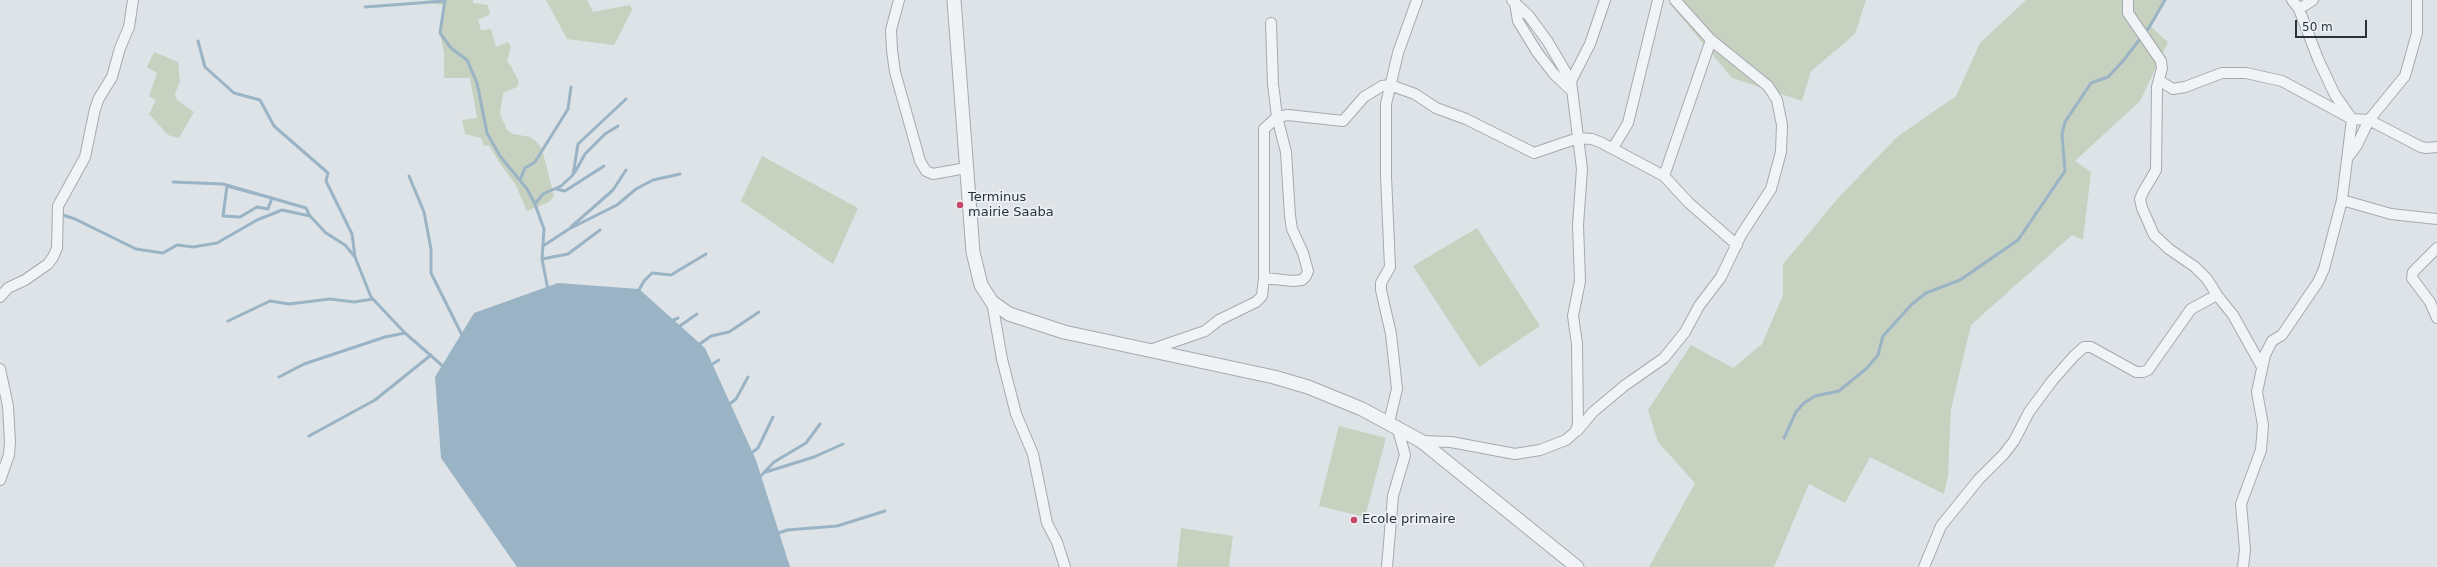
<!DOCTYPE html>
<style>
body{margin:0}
#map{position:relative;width:2437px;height:567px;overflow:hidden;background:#dee3e7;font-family:"DejaVu Sans",sans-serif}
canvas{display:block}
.scale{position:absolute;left:2295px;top:20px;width:72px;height:18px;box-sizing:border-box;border:2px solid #28323d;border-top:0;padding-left:5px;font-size:12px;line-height:14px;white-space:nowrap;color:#28323d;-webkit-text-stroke:3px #edf1f5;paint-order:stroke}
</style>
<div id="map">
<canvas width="2437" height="567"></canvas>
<div class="scale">50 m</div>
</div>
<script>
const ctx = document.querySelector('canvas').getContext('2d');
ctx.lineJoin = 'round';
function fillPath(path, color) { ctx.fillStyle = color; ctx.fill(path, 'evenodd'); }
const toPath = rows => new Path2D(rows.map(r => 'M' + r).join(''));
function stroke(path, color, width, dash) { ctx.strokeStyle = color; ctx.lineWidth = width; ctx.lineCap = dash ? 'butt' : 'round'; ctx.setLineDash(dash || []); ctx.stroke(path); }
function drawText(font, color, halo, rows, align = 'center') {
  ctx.font = font + ' "DejaVu Sans",sans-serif'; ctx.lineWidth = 3.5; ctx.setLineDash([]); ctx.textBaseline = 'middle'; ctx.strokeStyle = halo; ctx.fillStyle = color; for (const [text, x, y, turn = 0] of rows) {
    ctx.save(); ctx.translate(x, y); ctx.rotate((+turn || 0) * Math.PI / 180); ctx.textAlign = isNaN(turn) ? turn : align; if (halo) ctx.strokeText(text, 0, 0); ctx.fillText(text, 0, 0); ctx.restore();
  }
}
const green = toPath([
 [428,0,473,0,473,3,488,5,490,14,478,20,481,30,491,29,496,47,508,42,511,47,507,62,511,66,519,82,517,87,503,93,500,114,507,130,513,134,530,137,537,142,542,149,554,196,549,202,527,211,515,184,499,162,489,145,484,146,481,138,465,134,462,120,477,118,470,78,444,78,444,53,440,33,444,5,434,4],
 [546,0,587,0,593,12,630,5,632,10,614,45,567,39],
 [1671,0,1866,0,1855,34,1811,71,1802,101,1732,78,1670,4],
 [2026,0,2165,0,2150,26,2168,42,2140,101,2075,161,2091,172,2083,240,2072,235,1971,325,1951,409,1948,476,1944,494,1870,457,1845,503,1809,484,1774,567,1649,567,1695,483,1658,442,1648,410,1691,345,1733,368,1762,344,1783,295,1783,264,1839,197,1897,137,1956,96,1980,43],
 [154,52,178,62,180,81,175,94,177,100,194,112,179,138,168,135,149,114,156,100,149,96,157,73,147,67],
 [762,156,858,208,833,264,741,201],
 [1477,228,1540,326,1479,367,1413,266],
 [1339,426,1386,438,1365,517,1319,506],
 [1181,528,1233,536,1229,567,1177,567]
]);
const water = toPath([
 [558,283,639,289,705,348,756,460,790,567,517,567,441,458,435,377,474,313]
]);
const stream = toPath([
 [445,0,440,33,451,48,467,60,477,83,487,133,500,156,527,189,535,204,544,229,542,259,548,290],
 [365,7,445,1],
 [198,41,205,67,234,93,260,100,274,126,328,173,326,181,352,234,355,257,371,297,405,333,445,368],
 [575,172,585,154,605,134,618,126],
 [409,176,424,212,431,249,431,273,463,337],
 [520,180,525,168,535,162,568,109,571,87],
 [173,182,223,184,306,208,310,216],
 [227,186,272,198,268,209,257,207,240,217,223,216,227,186],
 [556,189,565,191,604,166],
 [535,204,543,194,561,186,573,175,578,144,626,99],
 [63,215,75,219,136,249,163,253,177,245,193,247,217,243,257,220,282,210,310,216,326,233,345,245,355,257],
 [571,227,613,190,626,170],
 [543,246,569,229,617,205,636,189,653,180,680,174],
 [542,259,568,254,600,230],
 [638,292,644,281,652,273,671,275,706,254],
 [228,321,270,301,289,304,330,299,354,302,373,299],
 [671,321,678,318],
 [677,328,697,314],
 [697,346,711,336,729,332,759,312],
 [709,366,719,360],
 [279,377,304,364,385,337,405,333],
 [727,406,736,399,748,377],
 [309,436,375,400,431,355],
 [1784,438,1796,412,1804,403,1815,396,1839,391,1867,368,1878,355,1883,336,1912,304,1926,293,1960,280,2018,240,2065,171,2062,134,2065,122,2091,83,2108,77,2123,61,2150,26,2165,0],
 [750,454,758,448,773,417],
 [766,472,814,457,843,444],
 [758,479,774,462,806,443,820,424],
 [776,534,787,530,837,526,885,511]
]);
const minor = toPath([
 [899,0,891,30,892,50,895,72,920,161,926,171,933,174,966,168],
 [2292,0,2299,9,2313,0],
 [1515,3,1518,21,1537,52,1554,74,1572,91],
 [2299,9,2318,59,2335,95,2352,119,2342,200,2391,214,2437,219],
 [1571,81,1590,44,1605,0],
 [2160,81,2173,89,2185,87,2222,73,2246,73,2282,81,2352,119,2369,120,2421,147,2426,148,2437,147],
 [1613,148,1628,123,1658,0],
 [2349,156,2357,145,2369,120,2405,76,2417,33,2417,0],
 [1664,176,1711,40],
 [2437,248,2413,272,2412,278,2430,302,2437,318],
 [1264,278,1264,129,1277,117,1288,115,1343,121,1364,97,1382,86,1390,85,1415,94,1436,108,1466,119,1534,153,1578,138,1592,139,1602,143,1664,176,1689,203,1737,245],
 [2217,295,2233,315,2262,367],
 [0,297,8,288,25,280,48,264,53,257,57,248,58,206,85,157,95,109,99,98,112,77,120,48,129,27,133,0],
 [992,302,1002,359,1016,414,1033,454,1047,523,1057,542,1065,567],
 [1150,350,1205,331,1219,320,1256,302,1262,296,1264,278,1293,281,1302,280,1306,276,1308,271,1303,253,1292,229,1290,216,1286,152,1277,117,1273,84,1271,23],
 [0,369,8,406,10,442,9,455,0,480],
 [1389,422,1397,389,1391,334,1381,290,1381,283,1390,267,1386,176,1386,104,1398,53,1417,0],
 [1577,431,1593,412,1624,386,1664,358,1685,332,1699,306,1721,277,1741,235,1771,189,1781,152,1782,125,1777,100,1768,86,1711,40,1675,0],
 [1421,441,1451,442,1515,454,1540,450,1566,440,1575,432,1578,425,1577,344,1573,316,1580,281,1578,225,1582,169,1571,81,1548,42,1529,16,1512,0],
 [1387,567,1393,496,1405,455,1397,426],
 [1924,567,1941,526,1979,479,2004,454,2014,441,2029,412,2052,381,2074,356,2084,347,2091,347,2136,372,2143,372,2148,370,2191,309,2217,295,2207,279,2195,267,2169,249,2154,235,2142,208,2140,199,2143,192,2156,170,2157,87,2162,68,2161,61,2128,13,2128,0],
 [2243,567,2245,550,2241,504,2261,450,2263,425,2257,392,2265,355,2272,341,2282,335,2318,282,2324,269,2342,200]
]);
const tertiary = toPath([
 [954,0,973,252,981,285,992,302,1009,314,1064,332,1274,377,1308,387,1362,409,1421,441,1577,567]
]);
const markers = [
 [960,205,4,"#c84767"],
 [1354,520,4,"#c84767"]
];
const poiNames = [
 ["Terminus",968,198],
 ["mairie Saaba",968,213],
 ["Ecole primaire",1362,520]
];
fillPath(green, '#c6d1c0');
fillPath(water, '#9ab4c6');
stroke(stream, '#9ab4c6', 3);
stroke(minor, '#a4aab1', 12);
stroke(tertiary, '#a4aab1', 15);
stroke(minor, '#f1f3f6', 10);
stroke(tertiary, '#f1f3f6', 13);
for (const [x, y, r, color] of markers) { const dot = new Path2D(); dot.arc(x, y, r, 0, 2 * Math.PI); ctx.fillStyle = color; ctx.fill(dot); stroke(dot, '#edf1f5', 1.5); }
drawText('13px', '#28323d', '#edf1f5', poiNames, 'left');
</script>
